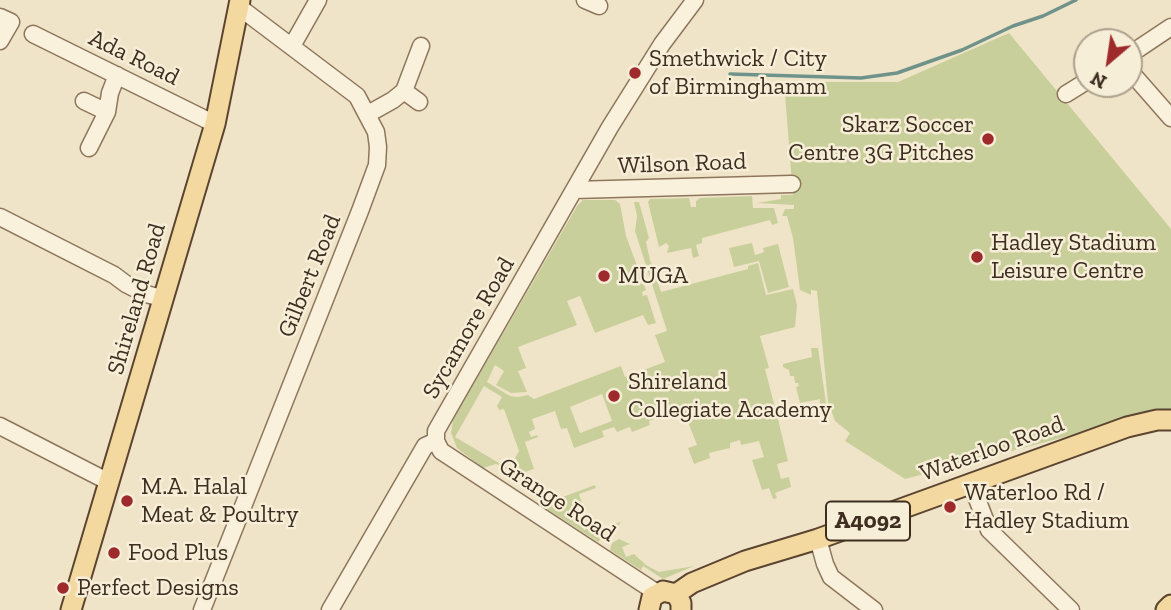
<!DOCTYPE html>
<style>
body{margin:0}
#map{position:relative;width:1171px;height:610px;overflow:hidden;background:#f0e4c8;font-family:"Zilla Slab",serif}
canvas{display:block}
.north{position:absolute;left:1073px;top:28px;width:70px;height:70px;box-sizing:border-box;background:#f7eed8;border:2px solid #ada18e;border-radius:50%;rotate:209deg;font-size:19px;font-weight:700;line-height:28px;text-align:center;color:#3d2e20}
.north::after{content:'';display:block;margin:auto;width:24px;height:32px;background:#9e2a2b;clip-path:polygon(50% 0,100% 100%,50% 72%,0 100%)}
</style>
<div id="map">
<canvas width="1171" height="610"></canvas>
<div class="north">N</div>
</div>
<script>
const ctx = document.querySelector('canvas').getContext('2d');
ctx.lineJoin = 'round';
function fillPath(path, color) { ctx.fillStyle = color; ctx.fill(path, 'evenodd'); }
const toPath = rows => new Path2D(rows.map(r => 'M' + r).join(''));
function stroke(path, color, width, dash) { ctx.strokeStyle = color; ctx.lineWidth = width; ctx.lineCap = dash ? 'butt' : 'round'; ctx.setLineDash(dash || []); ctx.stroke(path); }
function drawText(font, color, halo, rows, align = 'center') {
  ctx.font = font + ' "Zilla Slab",serif'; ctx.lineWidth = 5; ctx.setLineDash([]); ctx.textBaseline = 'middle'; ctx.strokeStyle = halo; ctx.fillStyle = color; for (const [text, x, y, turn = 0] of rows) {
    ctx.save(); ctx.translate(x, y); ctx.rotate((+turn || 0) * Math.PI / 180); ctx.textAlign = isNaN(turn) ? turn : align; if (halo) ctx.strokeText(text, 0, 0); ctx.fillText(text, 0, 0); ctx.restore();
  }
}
const green = toPath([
 [1009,33,1171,229,1171,409,905,479,845,441,850,433,835,421,828,402,817,291,811,290,811,295,800,290,793,238,787,216,782,216,785,209,794,209,794,205,757,203,781,199,781,195,793,195,784,82,898,82],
 [752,196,753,208,774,208,778,223,772,225,770,220,702,238,702,243,696,245,699,256,693,258,691,248,667,253,669,246,666,243,659,247,648,202,650,199,689,198,691,207,696,207,696,201,700,198],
 [583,200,615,200,620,204,626,236,646,290,642,292,643,296,647,295,656,323,648,325,643,315,595,333,580,296,567,301,577,325,518,347,526,368,518,371,527,392,511,393,496,385,504,371,495,365,487,382,510,396,518,397,528,395,534,399,621,366,625,377,665,362,655,335,667,331,635,231,637,216,634,202,639,202,649,238,646,242,650,260,661,292,748,269,748,266,758,263,766,295,793,289,797,305,795,327,760,336,769,368,765,369,777,415,775,417,778,419,788,461,777,464,781,479,789,477,791,487,775,493,777,498,773,499,769,488,762,490,752,460,764,457,759,441,741,445,740,440,730,443,730,448,709,453,710,458,694,464,688,448,697,445,683,409,649,421,650,425,632,432,630,427,617,432,614,427,602,431,604,437,574,448,567,428,561,429,555,411,532,419,535,429,529,432,531,437,537,435,538,437,525,442,534,469,516,475,496,464,483,468,457,448,451,433,453,420,577,206],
 [484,386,502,397,497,406,499,410,504,409,519,451,515,458,517,460,511,470,455,437],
 [602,394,612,421,580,433,570,407],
 [752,243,755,255,764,252,763,248,778,244,789,287,768,293,759,261,734,267,729,248],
 [811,348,818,348,828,417,819,413,820,399,800,403,796,387,799,386,798,383,795,383,794,376,790,376,789,370,783,367,783,364,812,357],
 [595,485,596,488,579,494,582,503,574,506,584,530,592,527,594,531,621,522,616,529,606,533,598,542,541,505],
 [619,539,630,544,622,547,626,557,634,554,646,565,659,572,694,566,663,579,643,566,641,570,610,550,612,543]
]);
const stream = toPath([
 [730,74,861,78,897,73,962,50,1013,26,1043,16,1076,0]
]);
const minor = toPath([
 [585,0,599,6],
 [0,17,11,22,0,41],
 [33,34,215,124],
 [292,46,318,0],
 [1129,55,1171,27],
 [1129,70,1171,118],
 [404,91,419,102],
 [1066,94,1087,81],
 [84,101,107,112],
 [368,114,393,100,404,91,421,46],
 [89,148,107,112,110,93,117,75],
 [574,190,792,184],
 [0,217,114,275,126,284,146,294,162,298],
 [0,426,109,482],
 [971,483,989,530,1071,610],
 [818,539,825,564,831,577,874,610],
 [657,593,441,451,436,441,436,431,610,127,662,44,695,0],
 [202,610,360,211,377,165,378,147,376,132,357,96,239,7],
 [330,610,425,446,436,441]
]);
const major = toPath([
 [676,594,692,583,745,561,818,539,1127,427,1157,420,1171,420],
 [71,610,215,124,240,0],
 [649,610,652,597,663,591,676,594,681,603,681,610],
 [1166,610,1171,605]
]);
const markers = [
 [635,73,7,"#9e2a2b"],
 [988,139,7,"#9e2a2b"],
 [977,257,7,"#9e2a2b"],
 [604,276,7,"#9e2a2b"],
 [614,396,7,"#9e2a2b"],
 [127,501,7,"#9e2a2b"],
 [950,507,7,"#9e2a2b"],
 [114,553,7,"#9e2a2b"],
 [63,588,7,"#9e2a2b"]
];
const shields = [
 [868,521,84]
];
const shieldNames = [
 ["A4092",868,521]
];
const streetNames = [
 ["Ada Road",134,58,26],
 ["Wilson Road",682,164,-2],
 ["Gilbert Road",310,276,-68],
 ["Shireland Road",137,299,-74],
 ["Sycamore Road",469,328,-60],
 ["Waterloo Road",992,449,-20],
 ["Grange Road",557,500,33]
];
const poiNames = [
 ["Smethwick / City",649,59],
 ["of Birminghamm",649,87],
 ["Skarz Soccer",974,125,"right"],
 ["Centre 3G Pitches",974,153,"right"],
 ["Hadley Stadium",991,243],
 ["Leisure Centre",991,271],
 ["MUGA",618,276],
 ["Shireland",628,382],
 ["Collegiate Academy",628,410],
 ["M.A. Halal",141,487],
 ["Meat & Poultry",141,515],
 ["Waterloo Rd /",964,493],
 ["Hadley Stadium",964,521],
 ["Food Plus",128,553],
 ["Perfect Designs",77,588]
];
fillPath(green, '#c9cf9b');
stroke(stream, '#6f938a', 3.5);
stroke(minor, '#8d765c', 19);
stroke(major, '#5b4430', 23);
stroke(minor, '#faf1dc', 16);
stroke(major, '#f3d9a0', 19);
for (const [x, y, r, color] of markers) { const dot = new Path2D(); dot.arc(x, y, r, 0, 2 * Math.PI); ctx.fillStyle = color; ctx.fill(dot); stroke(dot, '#f7eed8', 2.5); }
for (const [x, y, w] of shields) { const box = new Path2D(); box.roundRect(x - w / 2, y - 19.5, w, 39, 5); ctx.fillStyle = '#f7eed8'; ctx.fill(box); stroke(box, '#3d2e20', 2); }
drawText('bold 23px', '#3d2e20', null, shieldNames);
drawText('24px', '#3d2e20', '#f7eed8', streetNames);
drawText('24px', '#3d2e20', '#f7eed8', poiNames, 'left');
</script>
